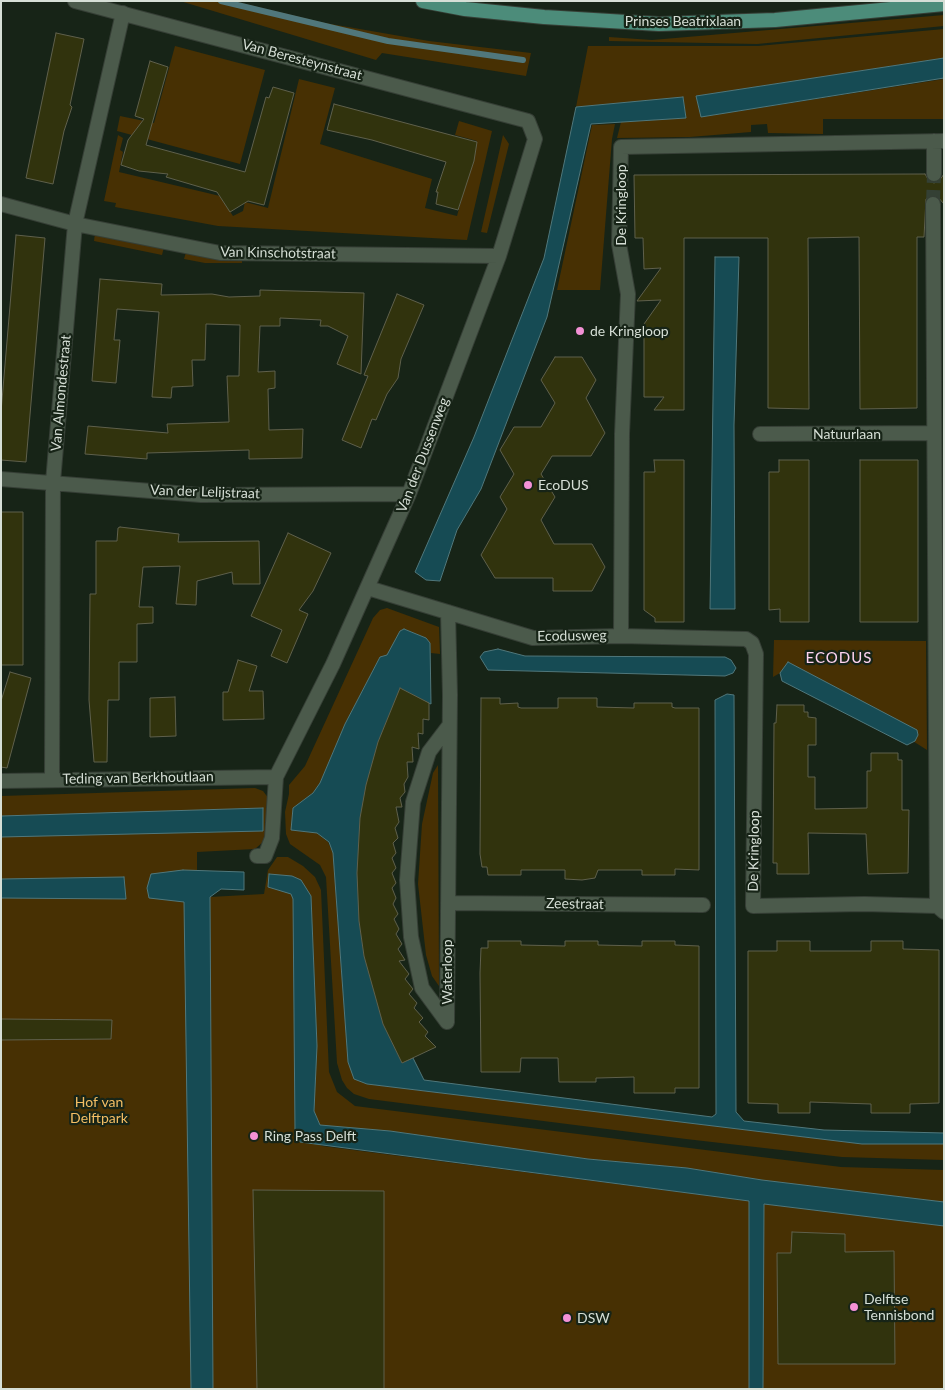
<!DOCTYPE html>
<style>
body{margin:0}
#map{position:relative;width:945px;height:1390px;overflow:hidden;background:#172417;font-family:Lato,sans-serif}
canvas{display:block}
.frame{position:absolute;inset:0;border:2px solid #d6dfd6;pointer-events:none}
</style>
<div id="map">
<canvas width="945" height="1390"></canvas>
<div class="frame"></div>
</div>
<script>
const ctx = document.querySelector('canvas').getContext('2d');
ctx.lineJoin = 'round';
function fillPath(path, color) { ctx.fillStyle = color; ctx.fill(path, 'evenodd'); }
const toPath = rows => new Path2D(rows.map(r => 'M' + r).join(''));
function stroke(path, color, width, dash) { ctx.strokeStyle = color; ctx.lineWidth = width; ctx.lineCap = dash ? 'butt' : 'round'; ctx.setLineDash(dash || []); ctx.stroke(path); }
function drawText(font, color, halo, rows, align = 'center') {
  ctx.font = font + ' Lato,sans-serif'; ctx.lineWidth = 4.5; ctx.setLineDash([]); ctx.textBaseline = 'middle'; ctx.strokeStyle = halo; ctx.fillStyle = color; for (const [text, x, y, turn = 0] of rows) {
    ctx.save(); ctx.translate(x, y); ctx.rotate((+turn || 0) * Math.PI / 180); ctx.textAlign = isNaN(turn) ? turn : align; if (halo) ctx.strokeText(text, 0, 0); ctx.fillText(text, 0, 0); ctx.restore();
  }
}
const green = toPath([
 [180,1,233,1,325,23,429,41,531,53,526,76,382,53,376,60],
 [944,15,944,26,757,44,609,41,609,37,652,40],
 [944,29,944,58,696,96,701,117,944,79,944,119,823,119,823,134,768,133,767,124,751,125,751,132,690,137,617,138,621,122,686,118,683,97,576,107,588,46,758,46],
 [175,46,265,70,240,164,117,131,120,116,154,123],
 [299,79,335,88,320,144,432,179,425,208,457,216,477,141,455,135,459,121,492,131,467,240,218,226,115,207,116,203,104,201,118,135,123,138,120,150,123,152,119,172,220,196,233,216,243,211,245,202,268,208],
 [615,124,612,139,600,290,557,290,592,125],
 [503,135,509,144,487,233,481,232],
 [95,233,164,247,162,255,94,241],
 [186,252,242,256,242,263,205,263,184,259],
 [387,608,439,627,440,654,431,653,430,643,426,638,404,629,400,631,390,652,387,656,380,657,345,724,320,783,313,793,293,808,291,830,317,833,328,842,333,853,348,1062,367,1084,862,1144,944,1144,944,1160,842,1157,686,1139,369,1099,354,1094,347,1088,342,1080,337,1063,326,877,320,865,290,844,286,834,285,812,289,794,289,785,305,766,373,618,380,610],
 [774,640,926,641,927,750,788,662,780,673,773,677],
 [438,765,439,986,432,976,426,955,418,884,422,824,433,773],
 [255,788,263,791,269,799,270,832,263,842,255,849,197,852,197,1389,1,1389,1,832,197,833,263,830,263,808,1,816,1,796],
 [277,857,288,857,303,866,315,877,321,890,329,1072,337,1092,355,1106,841,1167,944,1170,944,1202,762,1180,687,1168,588,1159,390,1131,326,1127,320,1125,314,1111,317,1046,311,896,284,892,291,893,293,899,295,1132,322,1146,749,1201,749,1389,213,1389,210,897,264,894,268,870],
 [764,1204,944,1226,944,1389,763,1389]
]);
const water = toPath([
 [944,58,944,78,701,117,696,96,944,58],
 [683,97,686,118,591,124,547,317,481,489,457,530,440,581,426,580,415,572,474,437,544,258,576,107,683,97],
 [715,257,739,257,734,425,735,609,710,609,715,257],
 [404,629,426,638,430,643,431,704,403,692,377,760,403,1062,413,1058,424,1080,712,1117,716,1114,715,700,727,694,734,695,736,1112,744,1121,824,1130,944,1133,944,1144,862,1144,367,1084,354,1079,348,1062,333,853,329,842,317,833,291,830,293,808,313,793,320,783,345,724,380,657,387,655,400,631,404,629],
 [498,649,525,656,725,657,731,660,736,668,733,673,725,676,488,670,480,657,484,652,498,649],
 [788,662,917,730,918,735,915,741,907,745,782,681,780,673,788,662],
 [263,808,263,831,1,837,1,816,263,808],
 [183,870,244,872,244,890,221,889,210,897,213,1389,191,1389,184,902,149,898,147,888,151,874,183,870],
 [269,874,292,876,301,880,311,896,317,1046,314,1111,320,1125,390,1131,588,1159,687,1168,762,1180,944,1202,944,1226,764,1204,763,1389,749,1389,749,1201,300,1142,295,1132,293,899,291,894,268,887,269,874],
 [124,877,126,899,1,898,1,879,124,877]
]);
const stream = toPath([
 [221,1,388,41,523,60]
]);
const building = toPath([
 [56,33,84,39,70,105,72,107,64,131,53,184,26,178,56,33],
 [150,61,168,67,146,145,245,172,266,97,269,98,273,87,294,93,264,205,248,201,230,212,217,192,166,177,168,174,139,171,121,165,128,140,144,119,135,116,150,61],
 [334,104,477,142,474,161,458,210,436,204,438,192,436,192,446,162,372,140,327,130,334,104],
 [925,174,929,181,934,183,939,181,944,174,944,204,937,196,932,195,926,199,924,237,917,237,917,408,860,409,859,237,808,238,809,409,768,408,768,238,684,238,684,410,654,410,664,397,644,397,644,324,661,300,637,301,661,268,644,269,643,238,635,238,634,175,925,174],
 [16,235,45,238,26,462,1,460,1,412,16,235],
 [100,279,162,284,161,295,212,294,229,297,260,296,260,290,364,293,361,374,337,364,348,336,328,326,320,326,321,320,280,318,280,326,260,326,258,372,275,371,275,388,268,389,269,430,303,429,302,458,249,459,249,450,147,453,147,459,85,454,88,426,168,433,167,424,229,422,227,376,239,376,240,325,206,324,205,360,192,360,193,386,172,387,171,398,152,397,159,312,117,309,114,340,120,340,116,383,92,381,100,279],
 [397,294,424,305,401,359,398,378,387,394,376,420,372,419,361,448,342,440,368,376,364,375,397,294],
 [555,357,582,357,596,380,586,398,605,433,591,456,552,456,541,474,555,497,541,520,554,544,592,544,605,567,592,591,553,591,553,578,495,578,481,555,507,509,500,497,514,474,500,450,514,427,541,427,555,403,541,380,555,357],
 [654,460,684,460,684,622,655,622,655,618,644,610,644,472,655,472,654,460],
 [779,460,809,460,809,622,780,622,780,609,769,610,769,472,779,472,779,460],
 [860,460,918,460,918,622,860,622,860,460],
 [1,512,23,512,23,665,1,665,1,512],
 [120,527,179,534,178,542,259,541,260,584,233,584,232,572,197,581,196,605,176,604,180,566,143,567,139,607,153,607,153,623,137,624,137,662,119,662,119,700,108,700,107,762,94,762,89,700,90,594,96,594,96,541,117,541,118,528,120,527],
 [288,533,331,553,313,591,299,610,308,614,287,663,271,656,282,630,251,616,288,533],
 [238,660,257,666,249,691,263,691,264,719,223,720,223,692,228,692,238,660],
 [10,672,31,678,7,768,1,767,1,701,10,672],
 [400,688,429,703,429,720,423,719,423,734,418,733,419,749,412,747,413,762,407,762,408,777,404,784,405,792,400,798,402,807,396,807,399,822,395,828,398,838,393,843,396,853,392,858,396,868,392,873,396,883,392,888,396,898,393,904,398,914,394,919,399,929,396,934,402,944,398,949,405,960,399,961,409,974,405,979,413,989,409,994,417,1003,414,1008,423,1018,419,1022,428,1032,425,1036,436,1047,402,1063,383,1024,364,956,359,921,357,873,360,818,366,785,378,742,400,688],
 [175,697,176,736,150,737,150,698,175,697],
 [481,698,500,698,500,704,518,703,518,707,521,708,558,708,558,698,597,698,597,707,634,708,634,703,672,703,672,707,675,708,699,708,699,870,675,869,675,875,642,875,642,870,598,870,595,878,582,880,565,879,565,870,521,870,521,875,488,875,487,867,482,867,480,854,481,698],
 [777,705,804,705,804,712,808,712,808,717,816,718,816,745,808,745,808,777,815,777,815,809,867,808,867,771,871,771,871,753,898,753,898,760,902,760,902,810,909,810,908,873,868,874,866,834,808,833,809,874,777,874,777,863,773,863,774,723,776,723,777,705],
 [488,941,521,941,521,945,565,946,565,941,598,941,598,945,642,946,642,941,675,941,675,945,699,946,699,1088,675,1088,675,1093,634,1093,634,1077,598,1078,596,1078,596,1082,559,1082,558,1058,521,1058,520,1072,481,1072,480,973,481,948,488,948,488,941],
 [777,941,810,941,810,951,871,951,871,941,903,941,903,949,939,950,939,1103,910,1104,910,1113,871,1113,871,1104,810,1102,810,1113,778,1113,778,1104,748,1103,748,951,777,951,777,941],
 [1,1019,112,1020,111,1039,1,1040,1,1019],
 [253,1190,384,1191,384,1389,257,1389,253,1190],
 [792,1232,845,1234,845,1252,894,1251,895,1364,778,1364,777,1253,791,1253,792,1232]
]);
const minorTunnel = toPath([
 [933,204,934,174]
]);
const minor = toPath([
 [75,1,528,121,535,139,499,256,409,494,333,664,276,777,272,838,265,856,257,856],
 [934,174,934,141],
 [1,204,75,224,220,253,499,256],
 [933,204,937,906],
 [760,434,934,433],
 [1,479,201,495,409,494],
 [368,588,533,638,621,636,746,639,752,643,756,654,753,906,864,904,937,906,944,912],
 [621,636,622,434,628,294,619,244,621,147,944,141],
 [52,779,53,482,75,224,123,13],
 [1,781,276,777],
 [448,903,703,905],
 [447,1022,450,695,448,612],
 [447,1022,422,988,411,937,407,880,413,802,429,752,448,727]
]);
const primary = toPath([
 [423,1,465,9,544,17,659,24,775,20,944,4]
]);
const markers = [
 [580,331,5,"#f391d6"],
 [528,485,5,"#f391d6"],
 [254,1136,5,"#f391d6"],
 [854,1307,5,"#f391d6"],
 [567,1318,5,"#f391d6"]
];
const streetNames = [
 ["Prinses Beatrixlaan",683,21],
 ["Van Beresteynstraat",302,60,15],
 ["De Kringloop",621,205,-90],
 ["Van Kinschotstraat",278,253,1],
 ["Van Almondestraat",61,393,-85],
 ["Natuurlaan",847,434],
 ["Van der Dussenweg",423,455,-69],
 ["Van der Lelijstraat",205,492,2],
 ["Ecodusweg",572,636,-1],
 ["Teding van Berkhoutlaan",138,778,-1],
 ["De Kringloop",754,851,-89],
 ["Zeestraat",575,904,1],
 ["Waterloop",447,972,-90]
];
const poiNames = [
 ["de Kringloop",590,331],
 ["EcoDUS",538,485],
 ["Ring Pass Delft",264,1136],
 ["Delftse",864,1299],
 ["Tennisbond",864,1315],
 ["DSW",577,1318]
];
const parkNames = [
 ["Hof van",99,1102],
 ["Delftpark",99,1118]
];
const neighbourhoodNames = [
 ["ECODUS",839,658]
];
fillPath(green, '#473003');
fillPath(water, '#164b54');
stroke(water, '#50777b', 1);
stroke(stream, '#50777b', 6);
fillPath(building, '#31330d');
stroke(building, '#5f604c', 1);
stroke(minorTunnel, '#344034', 14, [14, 7]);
stroke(minor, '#363f36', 16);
stroke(primary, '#363f36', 16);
stroke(minor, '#4b5a4b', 14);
stroke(primary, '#4c8c7a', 14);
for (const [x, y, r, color] of markers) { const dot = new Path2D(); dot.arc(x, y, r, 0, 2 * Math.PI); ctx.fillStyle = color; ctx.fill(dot); stroke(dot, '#172417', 2); }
drawText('14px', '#d6dfd6', '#172417', streetNames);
drawText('14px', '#d6dfd6', '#172417', poiNames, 'left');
drawText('14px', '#f4be64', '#172417', parkNames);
ctx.letterSpacing = '1px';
drawText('15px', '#fed3f0', '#172417', neighbourhoodNames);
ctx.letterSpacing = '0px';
</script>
